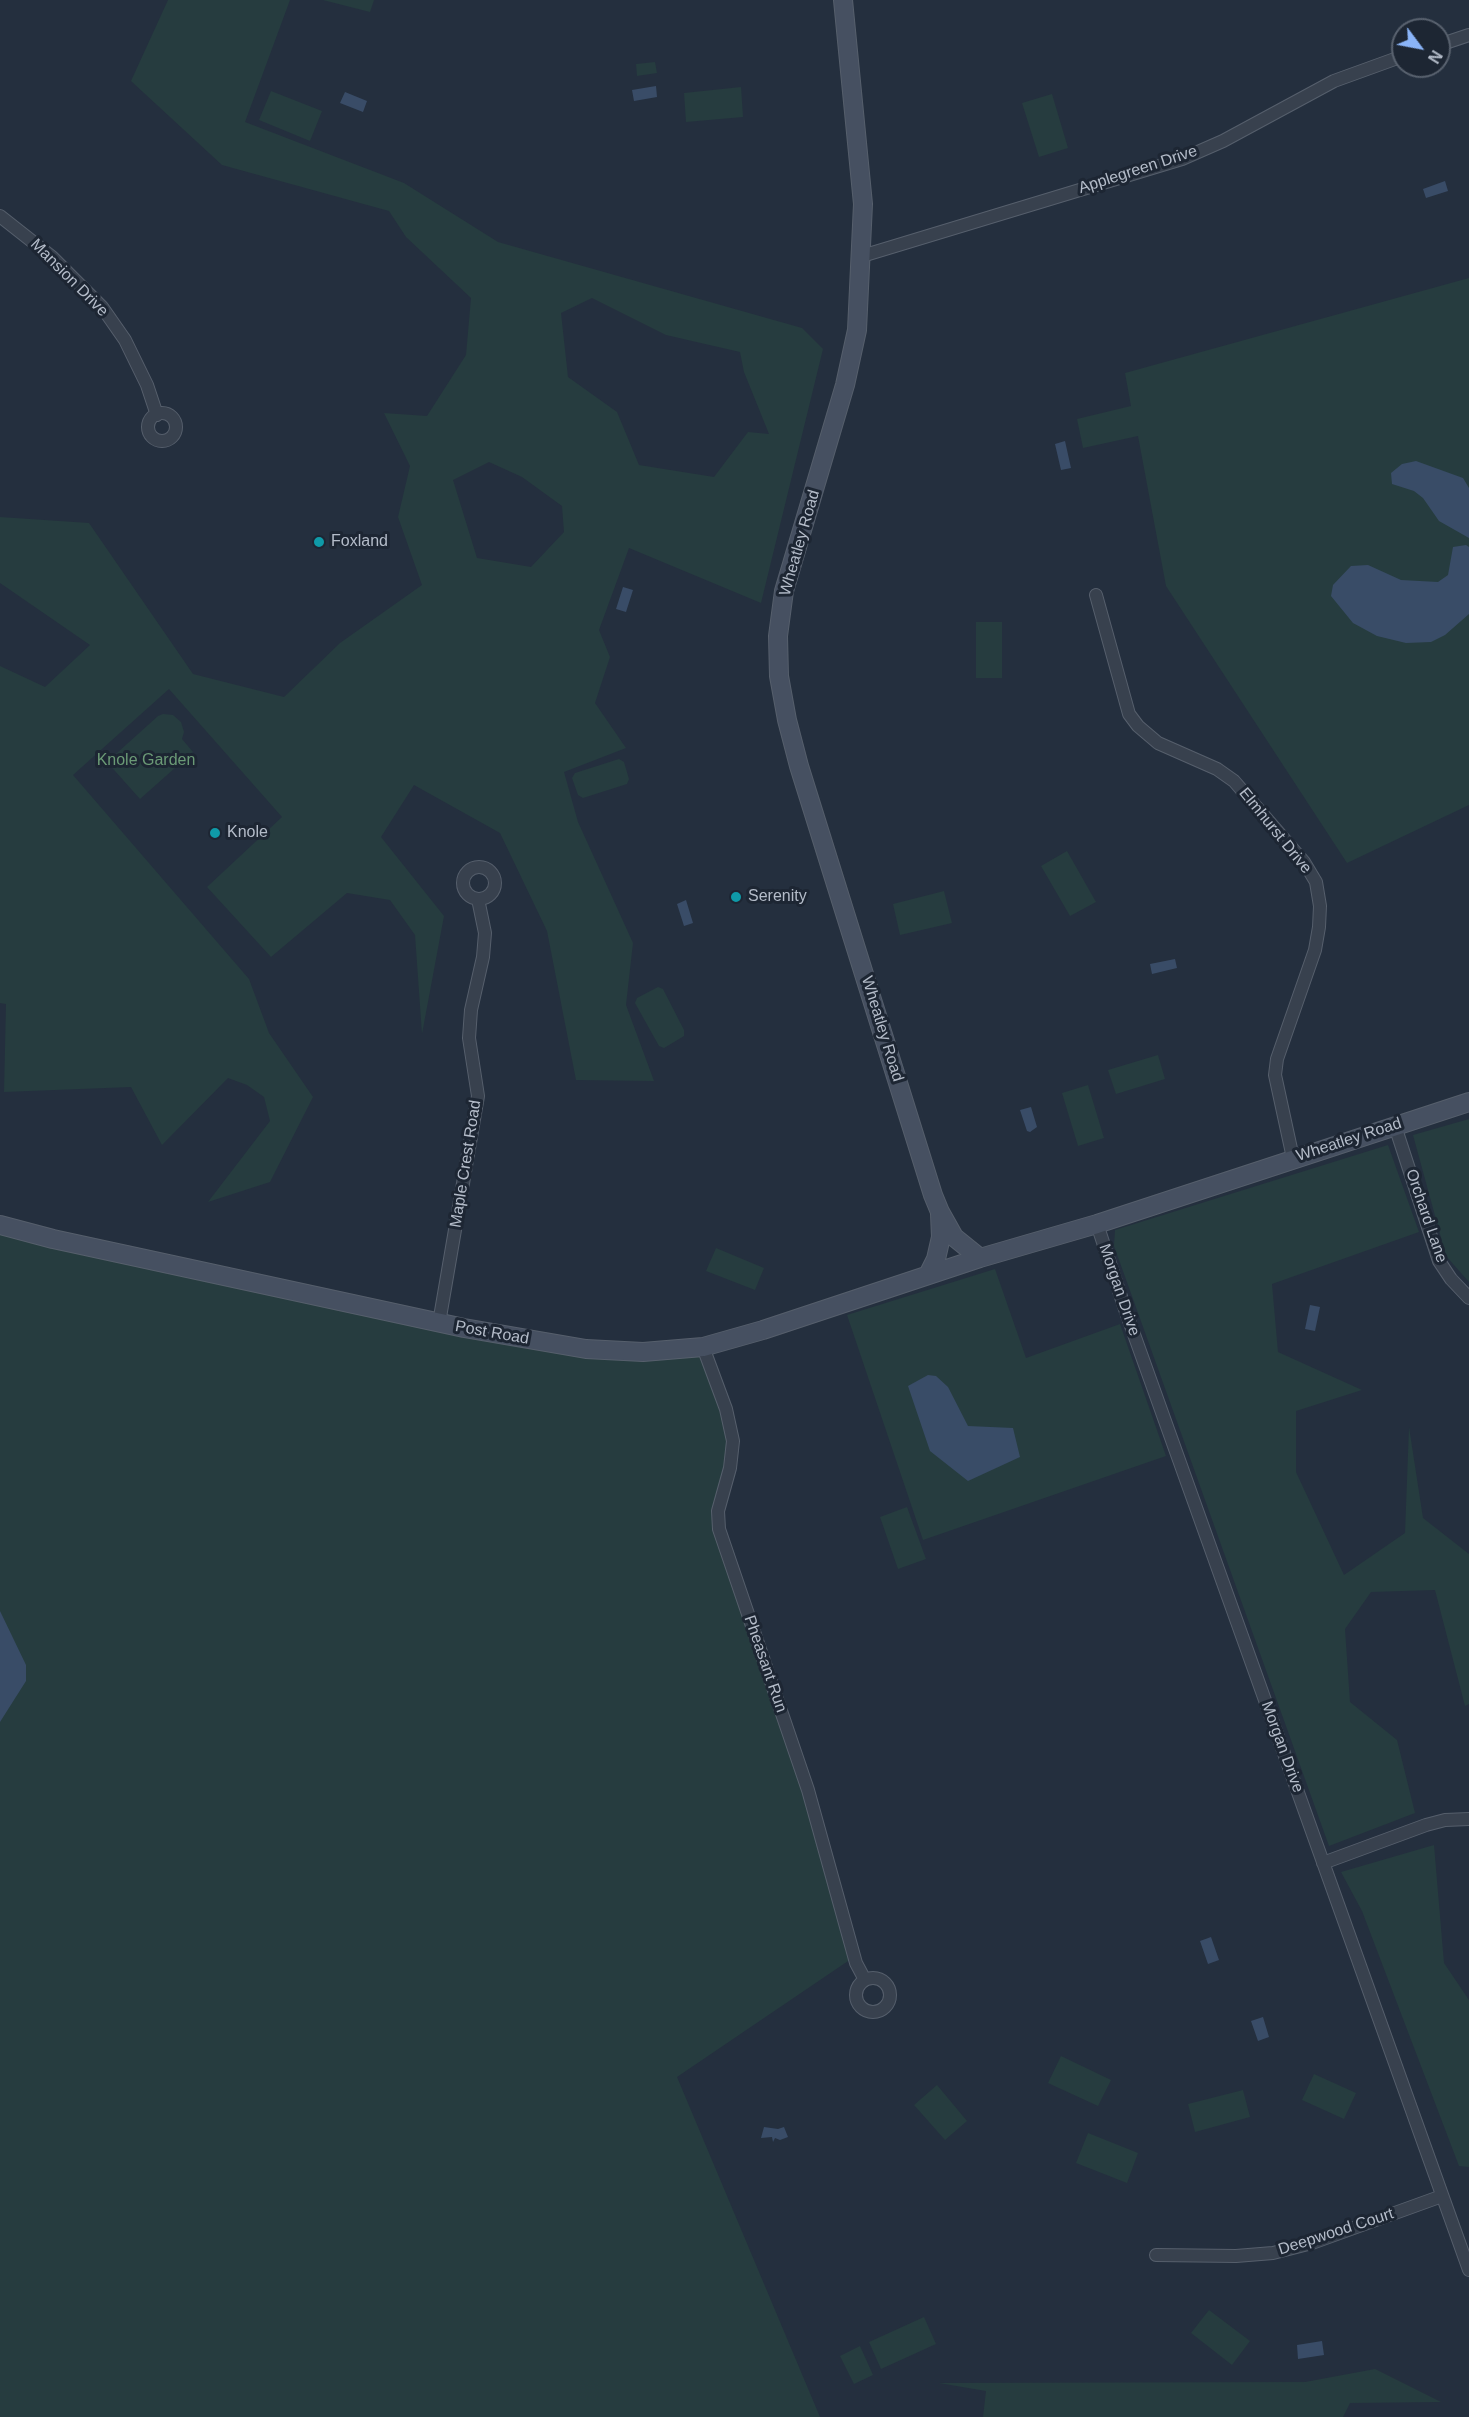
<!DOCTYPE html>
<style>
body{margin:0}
#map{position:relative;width:1469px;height:2417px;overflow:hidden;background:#242f3e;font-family:Arial,sans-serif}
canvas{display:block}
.north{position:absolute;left:1391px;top:18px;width:60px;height:60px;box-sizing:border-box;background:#1d2633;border:2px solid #59626f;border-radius:50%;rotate:122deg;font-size:16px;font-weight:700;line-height:24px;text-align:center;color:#b4bcc9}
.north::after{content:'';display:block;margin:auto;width:21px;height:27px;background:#8ab4f8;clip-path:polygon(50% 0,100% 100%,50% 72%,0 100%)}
</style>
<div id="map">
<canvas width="1469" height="2417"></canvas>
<div class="north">N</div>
</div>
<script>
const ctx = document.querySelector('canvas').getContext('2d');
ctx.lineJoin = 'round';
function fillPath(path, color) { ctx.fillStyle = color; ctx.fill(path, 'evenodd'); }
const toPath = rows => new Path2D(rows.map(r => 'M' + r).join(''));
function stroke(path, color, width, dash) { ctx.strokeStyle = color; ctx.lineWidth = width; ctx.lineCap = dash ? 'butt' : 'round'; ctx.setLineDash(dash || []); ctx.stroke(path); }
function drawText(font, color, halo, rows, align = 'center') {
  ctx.font = font + ' Arial,sans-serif'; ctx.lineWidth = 6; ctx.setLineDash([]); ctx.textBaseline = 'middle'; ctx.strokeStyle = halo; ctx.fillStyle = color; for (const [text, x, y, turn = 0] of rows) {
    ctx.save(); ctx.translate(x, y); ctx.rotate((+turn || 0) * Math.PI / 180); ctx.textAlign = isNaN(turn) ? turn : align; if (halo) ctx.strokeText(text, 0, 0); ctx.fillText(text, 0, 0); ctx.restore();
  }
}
const green = toPath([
 [168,0,290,0,245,122,404,183,498,242,802,328,823,349,761,603,629,548,599,630,610,657,595,703,626,748,564,772,578,822,633,943,626,1005,654,1081,576,1080,547,931,500,833,414,785,381,837,444,916,422,1034,415,935,390,900,347,893,271,957,207,887,282,817,169,689,73,775,249,979,269,1033,313,1097,270,1182,208,1202,270,1121,264,1097,247,1085,228,1078,162,1145,131,1087,4,1092,6,1004,0,1003,0,666,45,687,90,645,0,583,0,517,89,523,193,674,284,697,340,643,422,585,398,517,410,466,384,413,427,416,466,355,471,298,406,237,389,211,222,165,131,81],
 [592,298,666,335,740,352,744,372,769,434,748,432,714,477,639,465,617,412,568,377,561,313],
 [489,462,522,477,562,506,564,532,531,567,477,558,453,480],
 [323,0,374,0,370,12],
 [655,62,657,73,637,76,636,64],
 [741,87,743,117,686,122,684,93],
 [271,91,322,111,310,141,259,120],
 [1052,94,1068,148,1039,157,1022,103],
 [1469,278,1469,805,1347,863,1166,586,1138,436,1083,448,1077,419,1131,406,1125,373],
 [1002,622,1002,678,976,678,976,622],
 [163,714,173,715,181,722,184,732,182,739,193,752,140,799,107,762,158,716],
 [619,759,624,762,629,779,627,784,583,798,578,795,572,778,575,773],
 [1067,851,1096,902,1070,916,1041,866],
 [944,891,952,923,900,935,893,904],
 [658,987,663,989,684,1030,684,1036,664,1048,659,1046,635,1003,637,998],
 [1158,1055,1165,1079,1116,1094,1108,1070],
 [1088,1085,1104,1138,1078,1146,1062,1093],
 [1469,1119,1469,1282,1446,1256,1413,1135],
 [1388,1145,1419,1232,1272,1284,1278,1352,1362,1390,1296,1411,1296,1472,1344,1575,1405,1533,1409,1427,1423,1518,1469,1554,1469,1704,1465,1706,1435,1590,1371,1592,1345,1629,1350,1702,1397,1740,1415,1813,1329,1846,1114,1246,1115,1230],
 [0,1225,586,1349,703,1347,733,1441,718,1511,808,1790,854,1957,677,2077,820,2417,0,2417],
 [716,1248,764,1268,755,1290,706,1271],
 [995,1269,1026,1358,1120,1324,1166,1456,923,1540,847,1315],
 [907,1507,926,1559,898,1569,880,1517],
 [1434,1845,1444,1963,1469,2000,1469,2167,1459,2166,1362,1911,1341,1872],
 [1061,2056,1111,2080,1098,2106,1048,2083],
 [1314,2074,1356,2093,1344,2119,1302,2100],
 [937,2085,967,2121,945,2140,914,2105],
 [1243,2090,1250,2117,1195,2132,1188,2104],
 [1088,2133,1138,2153,1127,2183,1076,2163],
 [1209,2310,1250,2341,1232,2365,1191,2333],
 [924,2317,936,2344,881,2369,869,2342],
 [860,2346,873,2375,854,2384,840,2356],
 [1375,2369,1441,2402,1350,2403,1343,2417,983,2417,986,2391,939,2383,1305,2382]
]);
const water = toPath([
 [656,86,657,97,634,101,632,90],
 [345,92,367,101,363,112,340,103],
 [1445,181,1448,191,1426,198,1423,189],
 [1065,441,1071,468,1061,470,1055,444],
 [1416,461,1463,478,1469,488,1469,538,1439,521,1423,498,1414,491,1392,484,1391,473,1402,464],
 [1466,545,1469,547,1469,614,1445,635,1431,642,1406,643,1377,636,1353,623,1331,596,1333,585,1351,566,1368,565,1401,580,1438,582,1448,575,1453,547],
 [623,587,633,590,626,612,616,609],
 [686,900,693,923,684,926,677,904],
 [1175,959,1177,968,1152,974,1150,964],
 [1031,1107,1037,1127,1030,1132,1027,1131,1020,1110],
 [1310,1305,1320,1307,1315,1331,1305,1329],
 [928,1375,936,1376,948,1387,968,1426,1013,1428,1020,1457,968,1481,930,1451,908,1386],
 [0,1611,26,1665,26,1681,0,1722],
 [1211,1937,1219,1960,1208,1964,1200,1941],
 [1263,2017,1269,2037,1258,2041,1251,2021],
 [764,2127,778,2129,784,2127,788,2137,780,2140,775,2138,773,2142,772,2137,761,2138],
 [1322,2341,1324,2355,1298,2359,1297,2345]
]);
const street = toPath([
 [1439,45,1469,35],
 [0,216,52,257,102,307,125,340,147,385,157,415],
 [862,256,1182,159,1223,141,1334,81,1403,56],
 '148 427a14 14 0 1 1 28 0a14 14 0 1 1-28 0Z',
 [1096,595,1129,714,1138,726,1158,743,1217,769,1234,781,1304,862,1316,882,1320,906,1319,927,1315,950,1277,1059,1275,1075,1293,1158],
 '463 883a16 16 0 1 1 32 0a16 16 0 1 1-32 0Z',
 [1395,1126,1439,1261,1451,1279,1469,1298],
 [1097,1224,1126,1312,1469,2270],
 [439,1323,478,1096,469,1038,471,1010,483,957,485,933,478,899],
 [703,1347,726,1409,733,1441,730,1468,718,1511,719,1529,808,1790,856,1963,865,1980],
 [1323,1863,1426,1825,1445,1820,1469,1819],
 '856 1995a17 17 0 1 1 34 0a17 17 0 1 1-34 0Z',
 [1156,2255,1236,2256,1273,2253,1312,2243,1442,2196]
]);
const secondary = toPath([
 [843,0,863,204,857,330,845,385,784,591,778,636,779,676,787,720,799,766,933,1195,940,1212,954,1237,980,1258],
 [0,1225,53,1239,464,1328,586,1349,643,1352,703,1347,763,1330,980,1258,1097,1224,1469,1102],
 [928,1275,936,1259,941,1237,940,1214]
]);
const markers = [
 [319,542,6,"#0f9aa8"],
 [215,833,6,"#0f9aa8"],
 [736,897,6,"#0f9aa8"]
];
const streetNames = [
 ["Applegreen Drive",1138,170,-18],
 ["Mansion Drive",69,278,45],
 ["Wheatley Road",800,543,-74],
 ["Elmhurst Drive",1275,831,51],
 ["Wheatley Road",882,1029,73],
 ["Wheatley Road",1349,1140,-18],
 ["Maple Crest Road",466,1164,-81],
 ["Orchard Lane",1426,1216,71],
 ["Morgan Drive",1119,1290,71],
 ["Post Road",492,1333,10],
 ["Pheasant Run",765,1664,71],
 ["Morgan Drive",1282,1747,70],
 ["Deepwood Court",1336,2232,-18]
];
const poiNames = [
 ["Foxland",331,542],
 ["Knole",227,833],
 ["Serenity",748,897]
];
const parkNames = [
 ["Knole Garden",146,761]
];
fillPath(green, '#263c3f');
fillPath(water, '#394c67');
stroke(street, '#565f6c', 14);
stroke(secondary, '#565f6c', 20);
stroke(street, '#38414e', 12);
stroke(secondary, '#465061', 18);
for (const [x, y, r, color] of markers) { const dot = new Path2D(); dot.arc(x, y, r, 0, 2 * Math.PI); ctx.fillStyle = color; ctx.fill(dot); stroke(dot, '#1d2633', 2); }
drawText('16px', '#b4bcc9', '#1d2633', streetNames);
drawText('16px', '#b4bcc9', '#1d2633', poiNames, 'left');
drawText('16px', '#6b9a76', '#1d2633', parkNames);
</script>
